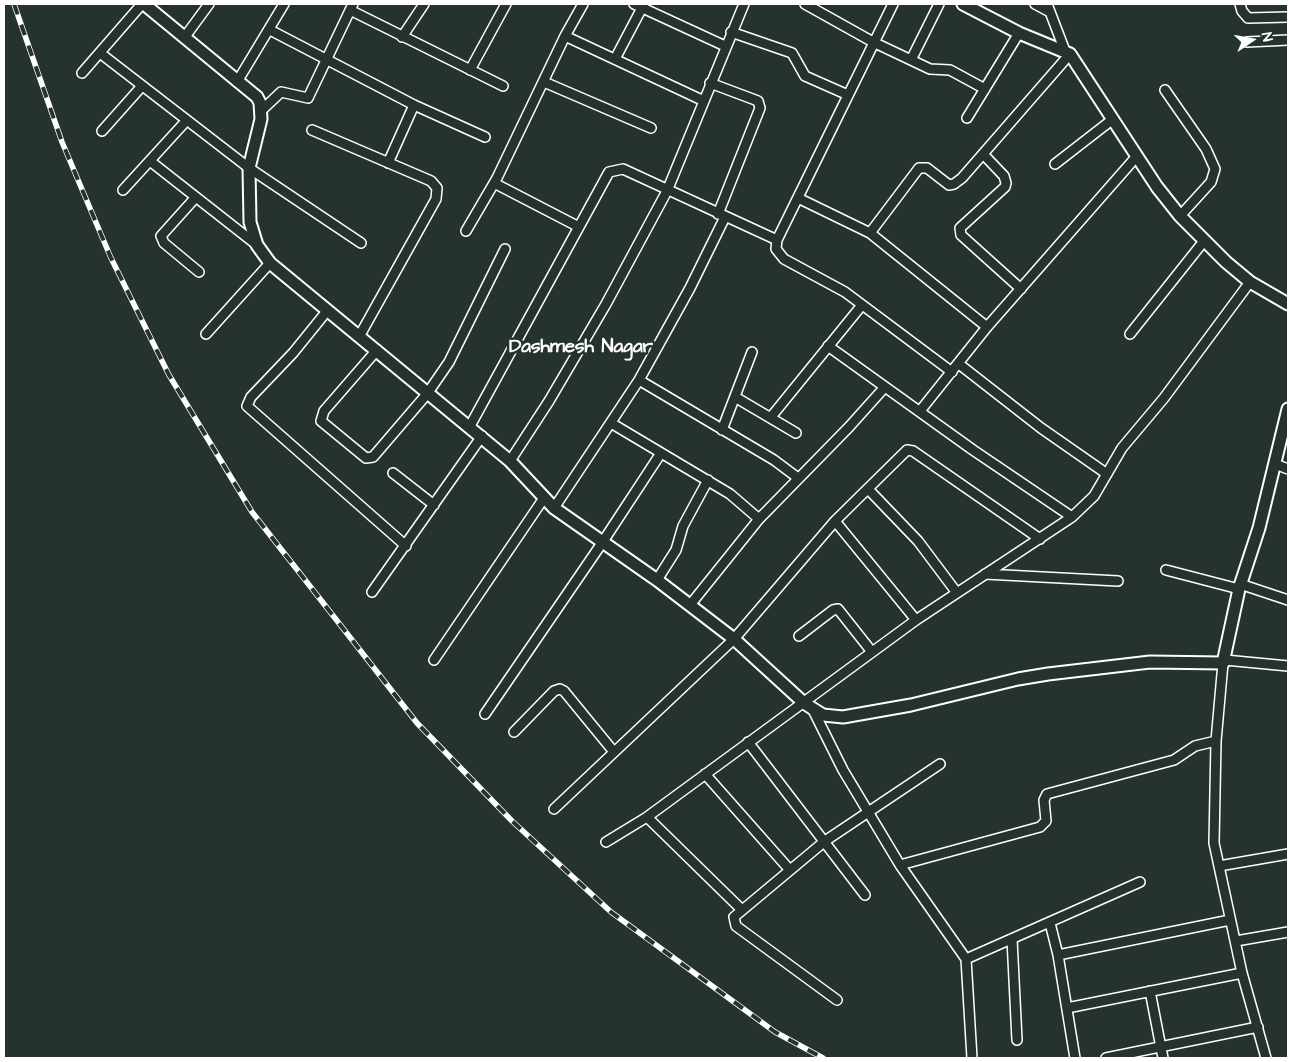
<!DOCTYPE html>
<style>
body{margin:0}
#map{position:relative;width:1292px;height:1062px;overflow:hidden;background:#26332d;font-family:"Architects Daughter",sans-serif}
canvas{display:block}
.frame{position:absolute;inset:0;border:5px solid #fff;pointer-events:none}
.north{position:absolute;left:1227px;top:15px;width:50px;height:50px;-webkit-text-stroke:4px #26332d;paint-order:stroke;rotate:78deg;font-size:14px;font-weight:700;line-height:20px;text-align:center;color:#fff}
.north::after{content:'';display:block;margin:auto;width:18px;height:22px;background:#fff;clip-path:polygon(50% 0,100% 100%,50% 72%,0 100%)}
</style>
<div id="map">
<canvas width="1292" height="1062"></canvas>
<div class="frame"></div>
<div class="north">N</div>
</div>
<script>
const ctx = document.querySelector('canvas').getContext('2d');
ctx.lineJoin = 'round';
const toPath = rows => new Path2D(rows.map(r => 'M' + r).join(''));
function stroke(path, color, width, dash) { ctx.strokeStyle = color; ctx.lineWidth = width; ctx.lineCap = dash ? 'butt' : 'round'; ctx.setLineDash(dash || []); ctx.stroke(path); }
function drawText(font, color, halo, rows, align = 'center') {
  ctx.font = font + ' "Architects Daughter",sans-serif'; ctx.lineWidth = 5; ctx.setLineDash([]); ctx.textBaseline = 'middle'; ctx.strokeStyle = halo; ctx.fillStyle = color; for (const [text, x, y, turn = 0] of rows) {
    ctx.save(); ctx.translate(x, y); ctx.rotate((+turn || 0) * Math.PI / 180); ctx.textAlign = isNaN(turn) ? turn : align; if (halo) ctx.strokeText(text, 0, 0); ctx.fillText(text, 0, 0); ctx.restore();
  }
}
const minor = toPath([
 [634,4,725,46],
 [805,4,873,42,930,69,950,70,985,89],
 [893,4,777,240,776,249,784,259,845,292,952,372],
 [1035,4,1050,12],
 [1047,4,1065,51],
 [1240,4,1242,11,1248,18,1288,17],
 [350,10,503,86],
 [270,30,414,105,485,137],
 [731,32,792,53,805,76,848,95],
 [565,36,704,101],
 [402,37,424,4],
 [184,38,209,4],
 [1247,42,1288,40],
 [100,53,249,168,361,243],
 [615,59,644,4],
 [911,60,939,4],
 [470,70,506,4],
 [82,73,142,4],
 [237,82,284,4],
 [544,82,651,128],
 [710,83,758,101,760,108,718,214],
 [1165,90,1206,149,1215,169,1211,182,1180,216],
 [262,110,281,92,308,98,353,4],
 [967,118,1019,33],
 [312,130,431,181,437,188,436,199,360,335],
 [102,131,142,86],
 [983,154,1004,176,1006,183,1005,187,960,228,961,235,1021,289],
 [150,161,257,245],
 [388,163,414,105],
 [1055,164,1113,119],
 [494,183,579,227],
 [123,190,187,120],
 [196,197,161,236,164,243,199,272],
 [798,198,870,233,987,327],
 [466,231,497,178,565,36,583,4],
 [870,233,919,168,927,168,949,185,954,184,962,178,1070,54],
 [327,311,293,353,251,397,247,406,406,546],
 [206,334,270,263],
 [1130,334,1204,241],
 [828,346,973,450,1072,517],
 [377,350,324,411,321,421,366,458,373,457,427,394,449,362,505,249],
 [959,364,1041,428,1107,474],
 [639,380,774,460,798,478],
 [735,397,796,433],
 [920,411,987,327,1137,156],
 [771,417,862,305],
 [611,423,730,494,759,519],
 [470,426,609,172,623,169,777,240],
 [722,430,752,352],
 [510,461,549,401,606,304,667,191,744,4],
 [1275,464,1288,469],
 [393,473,434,505],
 [868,489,918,541,957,593],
 [554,508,639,380,690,288,725,217],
 [835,521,916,620],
 [1166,570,1239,589],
 [985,574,1118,581],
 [657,580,676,550,683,526,708,480],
 [1240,584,1288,600],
 [372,592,482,436],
 [690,605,759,519,849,427,884,388],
 [799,636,833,610,838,609,872,652],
 [434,660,544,498],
 [1225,660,1288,666],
 [1223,663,1216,741,1214,843,1242,973,1266,1058],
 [812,708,843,770,900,865,966,959,972,1058],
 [485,714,602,543,661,453],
 [514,732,554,691,560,689,564,691,614,752],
 [748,742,865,895],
 [705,774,789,869],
 [554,809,734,639,835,521,907,450,913,451,1040,539],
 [647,817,741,909],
 [606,842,647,817,916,620,1072,517,1094,496,1122,448,1164,398,1250,282],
 [900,865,1040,827,1046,821,1044,800,1047,794,1174,760,1195,746,1216,741],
 [1219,866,1288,854],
 [1050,923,1058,955,1075,1058],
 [1012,939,1017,1040],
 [1236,941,1288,932],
 [1058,955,1230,920],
 [966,959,1140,882],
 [1150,991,1163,1058],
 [837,1000,736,926,734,917,825,841,940,764],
 [1067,1008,1242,973],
 [1106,1058,1258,1027]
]);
const tertiary = toPath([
 [144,4,257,97,260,103,261,119,249,168,250,222,257,245,270,263,510,461,554,508,657,580,734,639,804,703,823,715,843,717,911,705,1018,679,1048,674,1150,662,1223,663,1239,589,1259,528,1288,409],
 [963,4,1019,33,1070,54,1157,187,1180,216,1226,262,1250,282,1288,304]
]);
const rail = toPath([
 [14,4,62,142,111,258,169,375,252,512,417,723,512,821,611,912,775,1032,823,1058]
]);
const neighbourhoodNames = [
 ["Dashmesh Nagar",581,348]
];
stroke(minor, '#fff', 12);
stroke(tertiary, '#fff', 15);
stroke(minor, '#26332d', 9);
stroke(tertiary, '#26332d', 11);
stroke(rail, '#fff', 5.5);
stroke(rail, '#26332d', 4, [11]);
drawText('bold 19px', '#fff', '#26332d', neighbourhoodNames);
</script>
